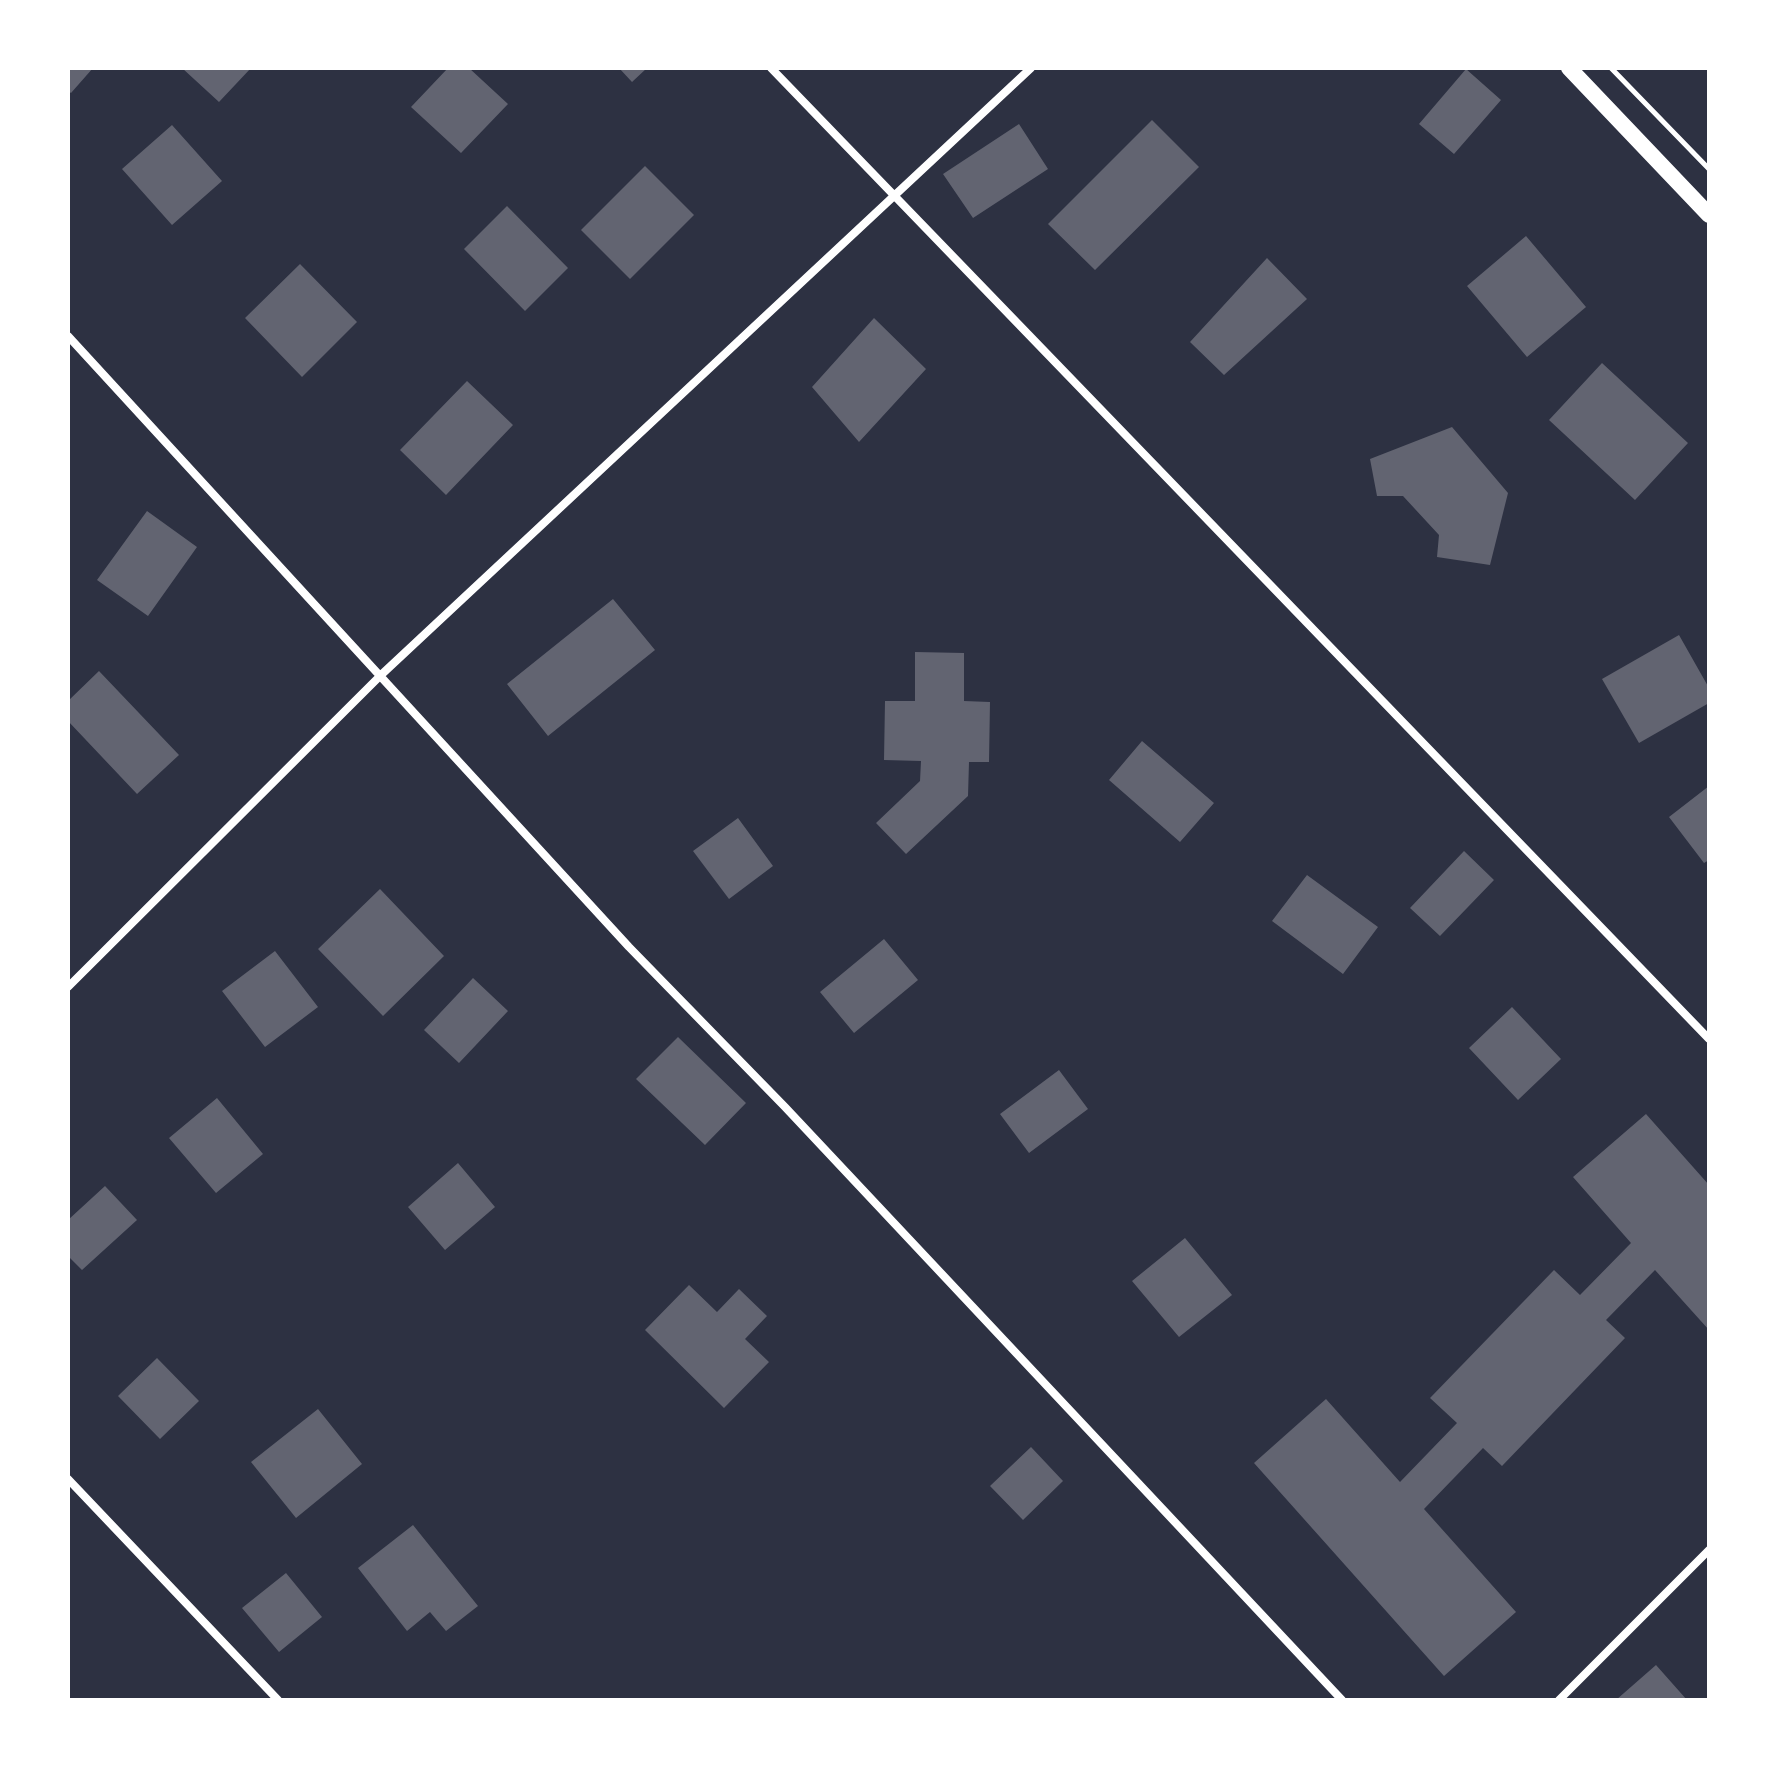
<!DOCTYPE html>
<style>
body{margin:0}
#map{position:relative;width:1777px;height:1768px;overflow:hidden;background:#2d3142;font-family:"DM Sans",sans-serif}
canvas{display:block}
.frame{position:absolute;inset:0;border:70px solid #fff;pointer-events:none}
</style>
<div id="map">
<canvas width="1777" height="1768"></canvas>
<div class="frame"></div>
</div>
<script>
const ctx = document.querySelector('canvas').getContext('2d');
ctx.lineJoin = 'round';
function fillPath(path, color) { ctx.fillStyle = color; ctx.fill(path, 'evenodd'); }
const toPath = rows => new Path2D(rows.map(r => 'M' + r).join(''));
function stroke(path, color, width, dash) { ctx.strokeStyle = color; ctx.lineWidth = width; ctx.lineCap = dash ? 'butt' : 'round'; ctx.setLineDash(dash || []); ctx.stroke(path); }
const building = toPath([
 [68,68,93,68,71,93,68,91],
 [182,68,251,68,219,102],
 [448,68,469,68,508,104,461,153,411,107],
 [619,68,647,68,632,82],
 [1466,69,1501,100,1454,154,1419,124],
 [1152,120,1199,167,1095,270,1048,224],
 [1019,124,1048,169,973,218,943,174],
 [172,125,222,181,172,225,122,169],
 [645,166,694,215,630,279,581,230],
 [507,206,568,268,525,311,464,249],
 [1526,236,1586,307,1527,357,1467,286],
 [1267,258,1307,299,1224,375,1190,342],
 [300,264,357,322,302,377,245,318],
 [874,318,926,369,859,442,812,387],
 [1602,363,1688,443,1635,500,1549,420],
 [467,381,513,425,446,495,400,450],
 [1452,427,1508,493,1490,565,1437,557,1439,535,1403,496,1377,496,1370,459],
 [147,511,197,547,148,616,97,580],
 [613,599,655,650,548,736,507,684],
 [1679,635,1709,688,1709,703,1639,743,1602,679],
 [915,652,964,653,964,701,990,702,989,762,969,762,968,796,906,854,876,823,920,781,921,761,884,760,885,701,915,701],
 [99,671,179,755,137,794,68,721,68,701],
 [1142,741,1214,803,1180,842,1109,780],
 [1709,786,1709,860,1704,863,1669,817],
 [738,818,773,866,729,899,693,851],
 [1464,851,1494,880,1440,936,1410,908],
 [1307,875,1378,927,1343,974,1272,921],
 [380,889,444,956,383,1016,318,949],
 [884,939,918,980,854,1033,820,992],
 [275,951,318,1007,265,1047,222,991],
 [473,978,508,1011,459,1063,424,1030],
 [1512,1007,1561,1059,1518,1100,1469,1048],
 [678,1037,746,1103,705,1145,636,1079],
 [1059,1070,1088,1109,1029,1153,1000,1114],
 [217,1098,263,1154,216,1193,169,1138],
 [1646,1114,1709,1185,1709,1330,1655,1270,1606,1320,1625,1338,1502,1466,1483,1448,1424,1509,1516,1612,1444,1676,1254,1463,1326,1399,1400,1482,1457,1423,1430,1398,1554,1270,1580,1295,1631,1243,1573,1177],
 [458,1163,495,1207,445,1250,408,1207],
 [105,1186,137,1220,82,1270,68,1256,68,1220],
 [1185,1238,1232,1295,1179,1337,1132,1281],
 [689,1285,717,1312,739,1289,767,1316,745,1339,769,1362,724,1408,645,1330],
 [157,1358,199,1401,160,1439,118,1396],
 [318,1409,362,1464,296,1518,251,1462],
 [1031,1447,1063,1481,1023,1520,990,1486],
 [413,1525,478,1606,446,1631,430,1612,407,1631,358,1568],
 [286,1573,322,1617,279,1652,242,1608],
 [1656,1665,1687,1700,1616,1700]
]);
const path = toPath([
 [1611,68,1709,169]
]);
const minor = toPath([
 [771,68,1709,1039],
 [68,336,629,947,785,1107,1342,1700],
 [68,987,381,675,1031,68],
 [68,1479,278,1700],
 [1559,1700,1709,1550]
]);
const secondary = toPath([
 [1569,68,1709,215]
]);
fillPath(building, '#626471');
stroke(path, '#fff', 5);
stroke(minor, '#fff', 8);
stroke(secondary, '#fff', 16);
</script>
